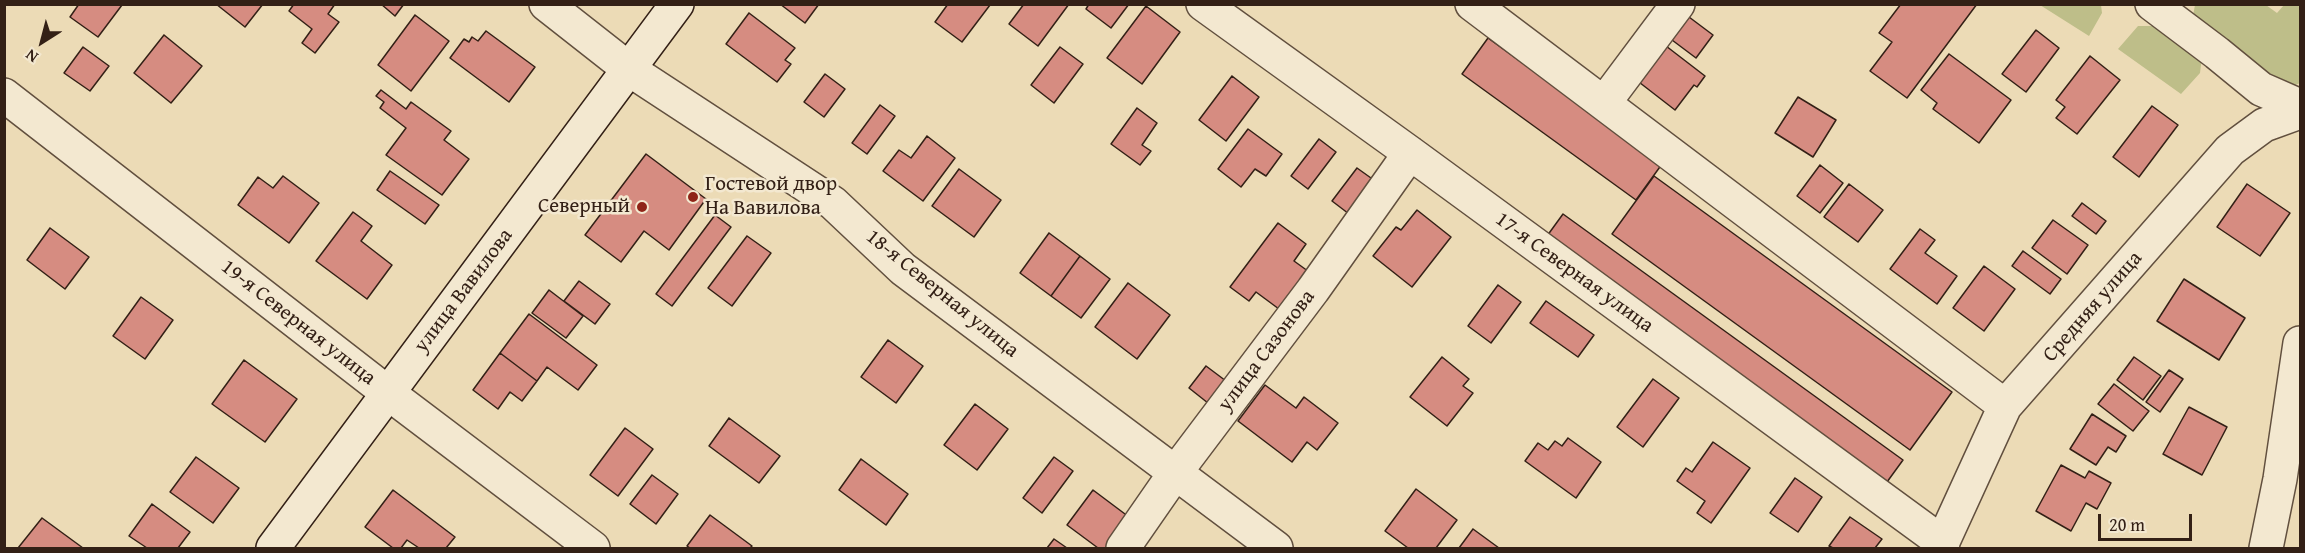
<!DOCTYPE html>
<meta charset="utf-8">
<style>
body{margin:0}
#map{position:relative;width:2305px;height:553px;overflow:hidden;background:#ecdbb6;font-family:"Gentium Book Plus",serif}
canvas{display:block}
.frame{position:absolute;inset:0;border:6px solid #332016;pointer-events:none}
.north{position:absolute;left:12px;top:12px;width:60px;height:60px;-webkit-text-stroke:4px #f3e8d0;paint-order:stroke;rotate:216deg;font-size:16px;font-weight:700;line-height:24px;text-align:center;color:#332016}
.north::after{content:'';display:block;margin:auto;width:21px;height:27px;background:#332016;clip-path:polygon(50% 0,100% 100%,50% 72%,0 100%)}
.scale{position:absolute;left:2098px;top:514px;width:94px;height:27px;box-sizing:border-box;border:3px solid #332016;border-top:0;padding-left:8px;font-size:18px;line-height:21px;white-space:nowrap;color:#332016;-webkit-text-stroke:4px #f3e8d0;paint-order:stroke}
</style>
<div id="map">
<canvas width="2305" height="553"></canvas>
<div class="frame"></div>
<div class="north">N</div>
<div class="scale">20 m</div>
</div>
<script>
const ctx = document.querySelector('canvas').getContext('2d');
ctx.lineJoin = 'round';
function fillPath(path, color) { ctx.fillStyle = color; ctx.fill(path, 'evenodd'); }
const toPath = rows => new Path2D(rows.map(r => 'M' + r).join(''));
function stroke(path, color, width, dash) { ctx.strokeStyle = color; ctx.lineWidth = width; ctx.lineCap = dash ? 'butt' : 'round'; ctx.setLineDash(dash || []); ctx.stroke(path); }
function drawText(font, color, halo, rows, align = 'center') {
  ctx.font = font + ' "Gentium Book Plus",serif'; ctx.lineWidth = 5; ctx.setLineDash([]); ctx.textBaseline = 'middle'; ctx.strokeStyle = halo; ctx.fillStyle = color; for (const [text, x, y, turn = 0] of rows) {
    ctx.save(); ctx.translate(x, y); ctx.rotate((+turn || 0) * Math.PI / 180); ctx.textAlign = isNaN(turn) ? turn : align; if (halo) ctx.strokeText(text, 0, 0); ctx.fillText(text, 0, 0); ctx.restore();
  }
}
const green = toPath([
 [2040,5,2101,5,2102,13,2089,36],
 [2195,5,2266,5,2277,13,2284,5,2300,5,2300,83,2286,89,2251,59,2192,21],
 [2138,26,2156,26,2202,57,2200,73,2181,94,2118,49]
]);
const building = toPath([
 [79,4,121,4,122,5,98,37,70,17,79,4],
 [216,4,263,4,245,27,216,4],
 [294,4,335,4,328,14,339,22,315,53,302,43,312,29,289,11,294,4],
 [381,4,404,4,395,16,381,4],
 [780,4,819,4,805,23,780,4],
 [948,4,990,4,990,5,962,42,935,22,948,4],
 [1024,4,1069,4,1038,46,1009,24,1024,4],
 [1089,4,1129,4,1111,28,1086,9,1089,4],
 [1901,4,1977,4,1907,98,1870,71,1892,42,1879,33,1901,4],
 [1146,6,1180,32,1142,84,1107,58,1146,6],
 [749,13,795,48,785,60,791,64,777,82,726,44,749,13],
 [1685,14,1713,35,1696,58,1668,37,1685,14],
 [415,15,449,41,411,91,378,65,415,15],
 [2036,30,2059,48,2026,92,2002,74,2036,30],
 [486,31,535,67,509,102,450,58,464,39,469,42,472,37,478,41,486,31],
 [164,35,202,66,171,103,134,73,164,35],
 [1488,38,1662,164,1636,200,1462,74,1488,38],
 [1666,46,1705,76,1697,87,1694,85,1675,110,1635,79,1666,46],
 [83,47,109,66,90,91,64,73,83,47],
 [1060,47,1083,64,1054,103,1031,85,1060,47],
 [1949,54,2011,100,1979,143,1933,109,1937,103,1921,90,1949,54],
 [2090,56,2120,80,2077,134,2056,118,2065,107,2056,100,2090,56],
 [825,74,845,89,824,117,804,102,825,74],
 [1232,76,1259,97,1226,141,1199,120,1232,76],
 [381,90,406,109,411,102,451,131,444,140,469,159,442,195,386,155,406,128,380,108,384,102,376,96,381,90],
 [1798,97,1836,120,1813,157,1775,133,1798,97],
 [880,105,895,116,867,154,852,143,880,105],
 [2152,106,2178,125,2139,177,2113,157,2152,106],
 [1137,108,1157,123,1142,145,1151,151,1140,165,1111,144,1137,108],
 [1248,129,1282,154,1266,176,1255,169,1241,187,1218,169,1248,129],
 [927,136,955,158,923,201,883,171,899,150,911,158,927,136],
 [1319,139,1336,152,1308,189,1291,176,1319,139],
 [646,154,706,199,669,250,644,231,621,262,585,235,646,154],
 [1820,165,1843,183,1820,213,1797,196,1820,165],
 [1357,168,1378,183,1353,217,1332,201,1357,168],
 [959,169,1001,200,974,237,932,206,959,169],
 [390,171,439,205,425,224,377,190,390,171],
 [283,176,319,203,289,243,238,205,258,177,273,188,283,176],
 [1654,176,1952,392,1910,450,1612,234,1654,176],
 [1849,184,1883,210,1858,242,1824,217,1849,184],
 [2247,184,2290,213,2260,256,2217,227,2247,184],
 [2082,203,2106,221,2096,234,2072,216,2082,203],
 [1417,210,1451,237,1412,287,1373,256,1396,227,1401,230,1417,210],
 [353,212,372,226,361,241,392,265,367,299,316,261,353,212],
 [1563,214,1903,460,1887,482,1547,236,1563,214],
 [715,215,731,227,672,306,656,294,715,215],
 [2053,220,2088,245,2067,274,2032,248,2053,220],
 [1278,223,1306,244,1294,261,1312,274,1283,312,1256,292,1249,301,1230,287,1278,223],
 [50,228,89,257,65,289,27,260,50,228],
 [1920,229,1935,240,1925,253,1957,276,1937,304,1890,269,1920,229],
 [1049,233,1080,256,1051,296,1020,273,1049,233],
 [747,236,771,253,732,306,708,288,747,236],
 [2023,251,2061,279,2050,294,2012,266,2023,251],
 [1080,256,1110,279,1081,318,1051,296,1080,256],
 [1984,266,2015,289,1984,331,1953,308,1984,266],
 [2184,279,2245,318,2219,360,2157,321,2184,279],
 [579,281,610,304,595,324,564,301,579,281],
 [1128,283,1170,315,1137,359,1095,327,1128,283],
 [1498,285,1521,302,1491,343,1468,326,1498,285],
 [549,290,583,316,566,338,532,313,549,290],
 [141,297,173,320,145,359,113,336,141,297],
 [1546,301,1594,335,1578,357,1530,323,1546,301],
 [529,314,597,365,578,390,547,367,537,381,500,353,529,314],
 [888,340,923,366,896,403,861,377,888,340],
 [500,353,537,381,522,401,510,392,498,409,473,390,500,353],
 [1442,357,1469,379,1463,386,1473,393,1447,426,1410,397,1442,357],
 [2134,357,2161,376,2143,400,2117,380,2134,357],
 [244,360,297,399,265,442,212,404,244,360],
 [1206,366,1230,384,1213,407,1189,388,1206,366],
 [2169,370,2183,379,2160,412,2146,402,2169,370],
 [1653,379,1679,398,1643,447,1617,427,1653,379],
 [2114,384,2149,411,2133,431,2098,404,2114,384],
 [1265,385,1296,408,1304,397,1338,423,1317,450,1307,442,1292,462,1238,421,1265,385],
 [975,404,1008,429,977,470,944,445,975,404],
 [2189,407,2227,427,2202,475,2163,454,2189,407],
 [2092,414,2126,436,2116,452,2108,447,2096,465,2070,449,2092,414],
 [729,418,780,456,759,483,709,446,729,418],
 [625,428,653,449,618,496,590,475,625,428],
 [1568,438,1601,462,1576,498,1525,461,1538,443,1548,450,1555,441,1562,446,1568,438],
 [1713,442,1750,468,1711,523,1697,513,1705,501,1677,481,1686,468,1692,472,1713,442],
 [196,457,239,488,213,523,170,492,196,457],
 [1054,457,1073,471,1042,513,1023,498,1054,457],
 [861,459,908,494,886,525,839,490,861,459],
 [2061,465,2085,478,2089,471,2111,483,2097,509,2086,503,2071,531,2036,511,2061,465],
 [652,475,678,494,656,524,630,504,652,475],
 [1795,478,1822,497,1798,532,1770,513,1795,478],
 [1416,489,1457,520,1436,548,1408,548,1385,531,1416,489],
 [393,490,455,537,446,548,419,548,407,540,401,548,393,548,365,527,393,490],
 [1093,490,1133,520,1111,548,1098,548,1067,525,1093,490],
 [152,504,190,532,178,548,147,548,129,536,152,504],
 [710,515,752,546,750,548,690,548,687,546,710,515],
 [1850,517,1882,539,1875,548,1833,548,1829,546,1850,517],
 [42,518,83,548,18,548,42,518],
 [1473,529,1499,548,1459,548,1473,529],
 [1054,539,1067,548,1047,548,1054,539]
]);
const street = toPath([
 [546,4,630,70,833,203,903,269,1276,548],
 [1203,4,1410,153,1943,543],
 [1472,4,2005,406],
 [2152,4,2217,53,2261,89,2300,106],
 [4,95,388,393,593,548],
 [1604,103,1678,4],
 [1123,548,1175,473,1313,290,1410,153],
 [1940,548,2005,406,2230,150,2264,125,2300,112],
 [2266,548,2280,479,2300,343]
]);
const secondary = toPath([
 [273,548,677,4]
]);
const markers = [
 [693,197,6,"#8f2418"],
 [642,207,6,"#8f2418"]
];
const poiNames = [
 ["Гостевой двор",705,185],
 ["На Вавилова",705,209],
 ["Северный",630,207,"right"]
];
const streetNames = [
 ["17-я Северная улица",1574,273,36],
 ["улица Вавилова",464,291,-53],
 ["18-я Северная улица",942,294,39],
 ["Средняя улица",2093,307,-49],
 ["19-я Северная улица",298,323,38],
 ["улица Сазонова",1267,351,-53]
];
fillPath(green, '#bebe89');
fillPath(building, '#d68c81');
stroke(building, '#332016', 1.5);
stroke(street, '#614f3e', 36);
stroke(secondary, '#332016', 36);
stroke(street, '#f3e8d0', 33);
stroke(secondary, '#f3e8d0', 33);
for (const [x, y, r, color] of markers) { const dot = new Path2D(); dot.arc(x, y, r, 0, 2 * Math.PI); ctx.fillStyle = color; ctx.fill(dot); stroke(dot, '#f3e8d0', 2); }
drawText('21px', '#332016', '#f3e8d0', poiNames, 'left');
drawText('21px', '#332016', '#f3e8d0', streetNames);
</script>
